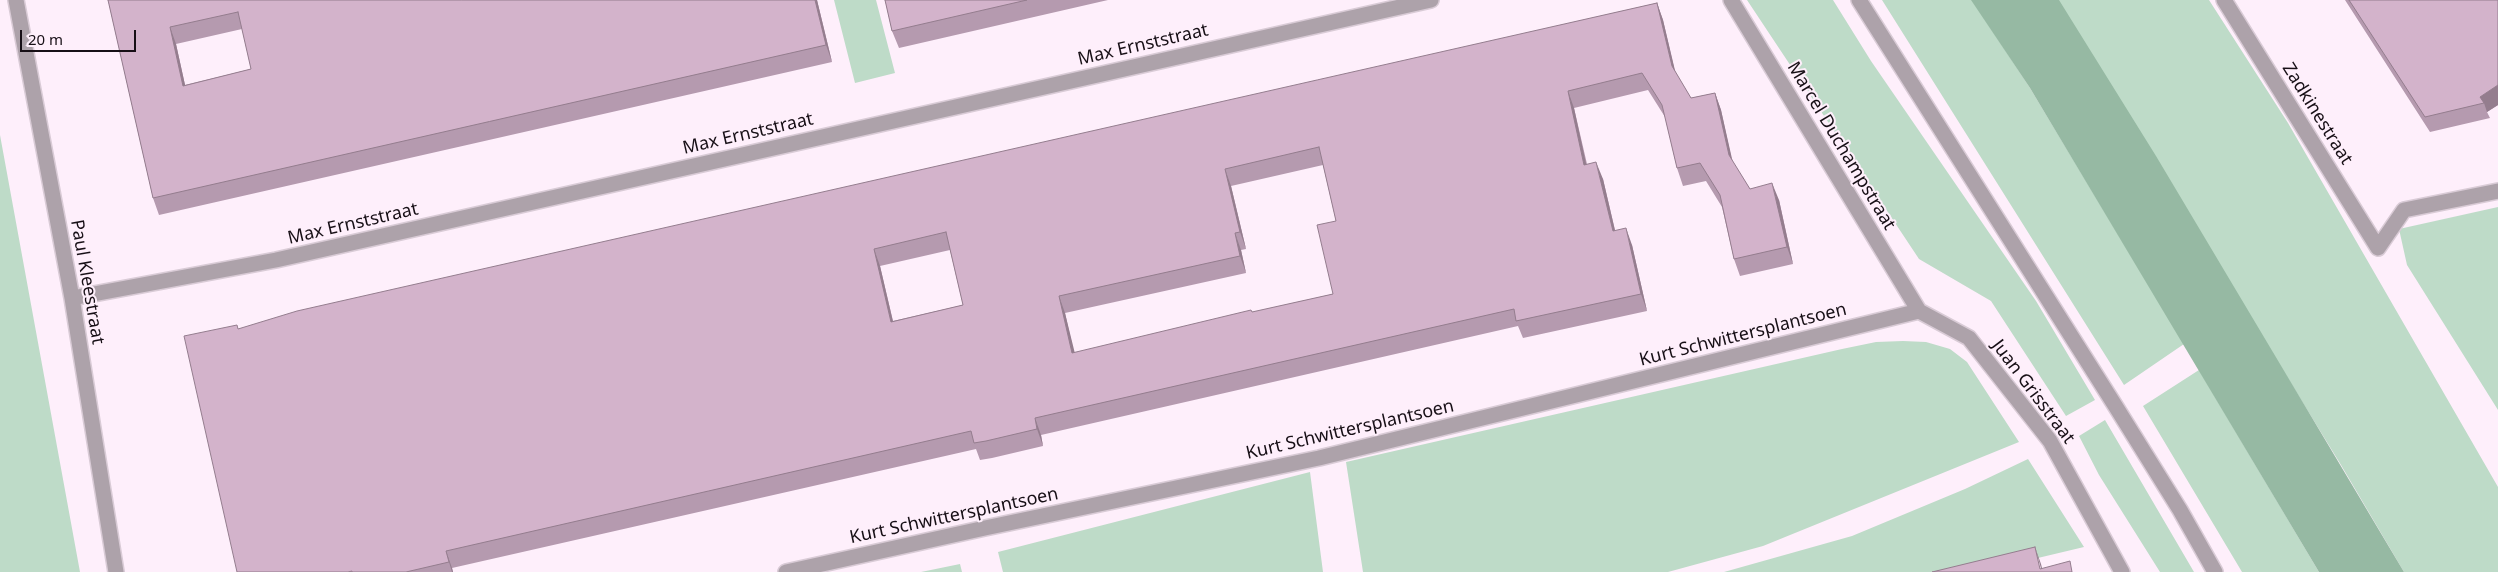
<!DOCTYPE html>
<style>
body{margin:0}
#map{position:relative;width:2498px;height:572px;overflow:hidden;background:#feeffb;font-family:"Noto Sans",sans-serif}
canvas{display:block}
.scale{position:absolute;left:20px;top:30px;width:116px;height:22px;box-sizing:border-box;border:2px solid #170f16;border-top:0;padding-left:6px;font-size:15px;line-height:18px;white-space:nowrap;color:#170f16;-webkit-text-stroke:4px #feeffb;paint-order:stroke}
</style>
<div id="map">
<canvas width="2498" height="572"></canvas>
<div class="scale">20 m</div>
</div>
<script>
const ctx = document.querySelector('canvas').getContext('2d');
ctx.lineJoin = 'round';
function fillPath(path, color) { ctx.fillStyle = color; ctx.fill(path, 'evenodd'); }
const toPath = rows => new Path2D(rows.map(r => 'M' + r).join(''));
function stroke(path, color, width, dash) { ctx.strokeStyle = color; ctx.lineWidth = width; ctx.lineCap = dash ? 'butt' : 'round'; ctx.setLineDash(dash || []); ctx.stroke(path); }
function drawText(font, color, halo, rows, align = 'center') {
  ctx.font = font + ' "Noto Sans",sans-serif'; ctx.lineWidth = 4; ctx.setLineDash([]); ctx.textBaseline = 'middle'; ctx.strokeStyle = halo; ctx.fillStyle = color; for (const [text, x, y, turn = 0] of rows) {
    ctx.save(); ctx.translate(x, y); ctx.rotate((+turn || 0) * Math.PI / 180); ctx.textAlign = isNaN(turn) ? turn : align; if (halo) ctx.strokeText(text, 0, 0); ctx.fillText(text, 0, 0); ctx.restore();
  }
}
const green = toPath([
 [834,0,876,0,895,73,855,83],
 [1747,0,1833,0,1871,61,2036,301,2095,400,2066,416,1991,301,1919,259],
 [1882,0,1972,0,2030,88,2184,344,2124,385],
 [2056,0,2209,0,2288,123,2498,487,2498,572,2404,572,2341,465],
 [0,135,80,572,0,572],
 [2498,207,2498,410,2407,265,2399,229],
 [1903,341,1926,342,1950,349,1967,362,2019,442,1763,546,1668,572,1363,572,1346,462,1842,349,1876,342],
 [2199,370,2319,572,2242,572,2143,406],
 [2105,420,2194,572,2160,572,2099,475,2079,436],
 [2028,459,2084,547,1979,572,1724,572,1852,536,1965,489],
 [1310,472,1323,572,1003,572,998,552],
 [960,564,962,572,921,572]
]);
const water = toPath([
 [1971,0,2059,0,2156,156,2404,572,2319,572,2030,88]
]);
const lane = toPath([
 [1859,0,2116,407,2180,510,2215,572]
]);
const street = toPath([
 [16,0,72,298,116,572],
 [1731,0,1919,311],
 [2224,0,2378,248,2404,210,2498,191],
 [72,298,276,260,1431,0],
 [1919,311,1969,338,2050,441,2122,572],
 [786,572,985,528,1319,458,1919,311]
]);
const wall = toPath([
 [108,0,817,0,832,62,159,215,153,198],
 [242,29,251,69,185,85,176,44],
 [885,0,1108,0,899,48,892,31],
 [2345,0,2498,0,2498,105,2487,112,2490,118,2430,132],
 [1657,3,1663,20,1675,72,1691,98,1715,93,1721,110,1732,161,1750,189,1779,200,1793,264,1740,276,1734,259,1722,207,1706,181,1683,186,1677,168,1665,117,1648,90,1574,108,1587,164,1603,179,1615,230,1632,245,1647,311,1523,338,1518,326,1041,435,1043,446,992,458,980,460,976,449,452,568,453,572,237,572,239,329],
 [1323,165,1336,221,1333,294,1074,353,1065,313,1246,273,1241,250,1246,249,1231,186],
 [950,250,963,305,893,321,880,266]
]);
const shadedWall = toPath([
 [815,0,817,0,832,62,826,45],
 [1657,3,1663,20,1678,83,1672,66],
 [170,27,176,44,189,103,183,86],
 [2498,85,2498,105,2487,112,2484,103,2480,97],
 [1568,91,1574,108,1590,182,1584,165],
 [1715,93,1721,110,1735,172,1729,155],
 [1596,162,1603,179,1619,248,1613,231],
 [1225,169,1231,186,1246,249,1240,232],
 [1772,183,1779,200,1793,264,1787,247],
 [1626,228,1632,245,1647,311,1641,294],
 [1235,233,1241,250,1246,273,1240,256],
 [874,249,880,266,897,339,891,322],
 [1059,296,1065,313,1079,370,1072,353],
 [1035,418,1041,435,1043,446,1037,429],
 [2035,547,2041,564,2043,572,2042,572],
 [446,551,452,568,453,572,452,572,449,562]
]);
const building = toPath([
 [108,0,815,0,826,45,153,198,108,0],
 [238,12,251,69,183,86,170,27,238,12],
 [885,0,1027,0,892,31,885,0],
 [2349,0,2498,0,2498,85,2480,97,2484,103,2425,117,2349,0],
 [1657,3,1672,66,1691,98,1715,93,1729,155,1750,189,1772,183,1787,247,1734,259,1720,195,1700,163,1677,168,1662,105,1642,73,1568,91,1584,165,1596,162,1613,231,1626,228,1641,294,1516,321,1514,309,1035,418,1037,429,986,441,974,443,971,431,446,551,449,562,406,572,352,572,352,571,348,572,237,572,184,336,237,325,238,329,297,311,1657,3],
 [1319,147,1336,221,1317,225,1333,294,1252,312,1251,310,1072,353,1059,296,1240,256,1235,233,1240,232,1225,169,1319,147],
 [946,232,963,305,891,322,874,249,946,232],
 [2035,547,2040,569,2070,561,2072,572,1932,572,2035,547]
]);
const streetNames = [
 ["Max Ernststraat",1143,45,-13],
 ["Zadkinestraat",2317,114,58],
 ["Max Ernststraat",748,134,-13],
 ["Marcel Duchampstraat",1841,146,59],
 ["Max Ernststraat",353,224,-13],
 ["Paul Kleestraat",87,282,80],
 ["Kurt Schwittersplantsoen",1743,335,-14],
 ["Juan Grisstraat",2033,392,53],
 ["Kurt Schwittersplantsoen",1350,430,-13],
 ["Kurt Schwittersplantsoen",954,516,-12]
];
fillPath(green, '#bedbc8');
fillPath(water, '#96b9a3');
stroke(lane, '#d9cbd6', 18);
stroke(street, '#d9cbd6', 18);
stroke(lane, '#ada2aa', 15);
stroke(street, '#ada2aa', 15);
fillPath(wall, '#b59aaf');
fillPath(shadedWall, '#947d8e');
fillPath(building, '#d3b3cb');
stroke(building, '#947d8e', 1);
drawText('18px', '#170f16', '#feeffb', streetNames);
</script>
